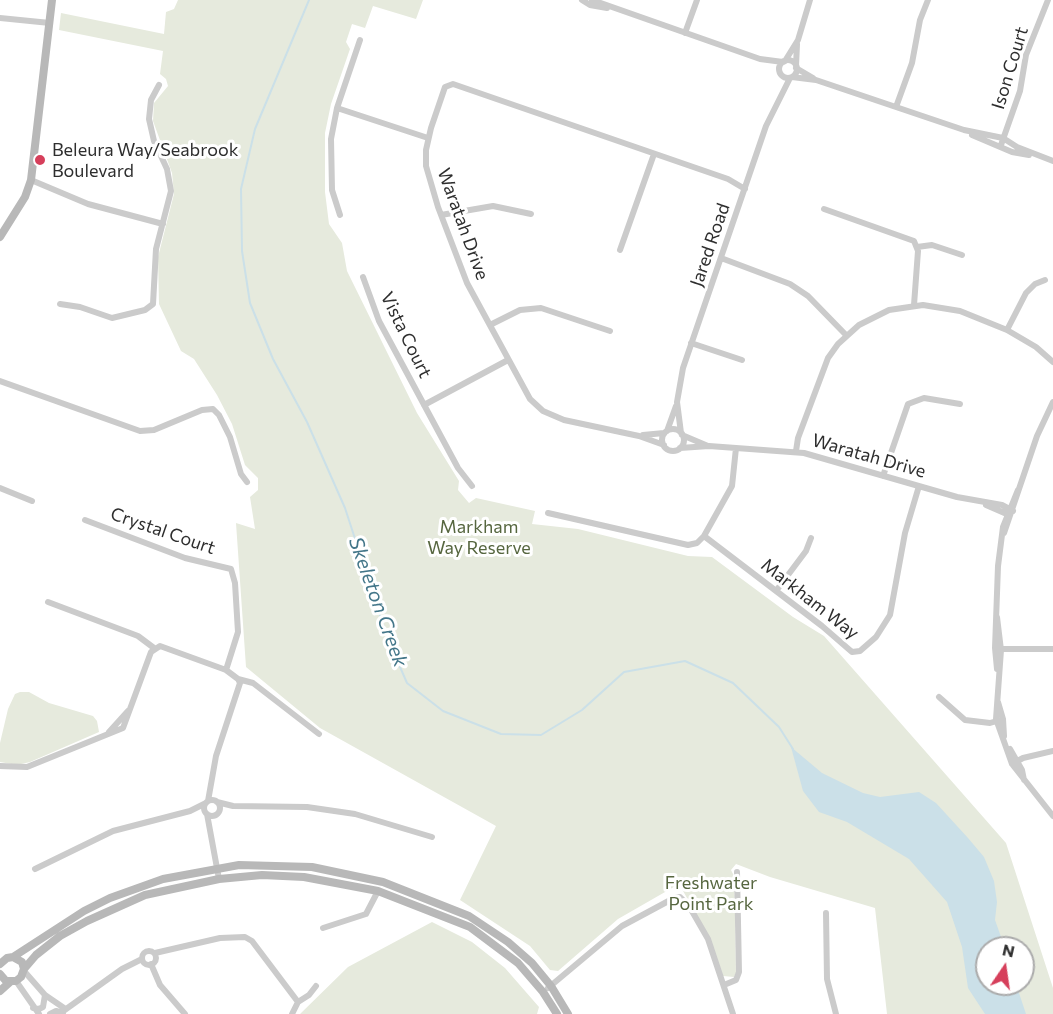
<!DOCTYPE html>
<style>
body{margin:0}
#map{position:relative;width:1053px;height:1014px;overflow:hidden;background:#fff;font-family:Commissioner,sans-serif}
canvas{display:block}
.north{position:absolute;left:975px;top:936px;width:60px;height:60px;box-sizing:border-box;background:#fff;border:2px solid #ababab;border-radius:50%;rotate:13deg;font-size:16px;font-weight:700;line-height:24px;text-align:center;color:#2e2e2e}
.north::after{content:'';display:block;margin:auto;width:21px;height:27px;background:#d63f5b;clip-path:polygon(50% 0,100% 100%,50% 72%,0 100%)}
</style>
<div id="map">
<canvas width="1053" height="1014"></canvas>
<div class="north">N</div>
</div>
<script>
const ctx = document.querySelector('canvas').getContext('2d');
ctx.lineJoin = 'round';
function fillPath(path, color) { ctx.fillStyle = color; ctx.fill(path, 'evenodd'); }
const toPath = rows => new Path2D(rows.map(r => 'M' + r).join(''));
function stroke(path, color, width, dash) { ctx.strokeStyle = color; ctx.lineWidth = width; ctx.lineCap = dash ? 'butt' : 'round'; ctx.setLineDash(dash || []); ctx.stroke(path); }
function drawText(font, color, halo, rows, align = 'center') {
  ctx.font = font + ' Commissioner,sans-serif'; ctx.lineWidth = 6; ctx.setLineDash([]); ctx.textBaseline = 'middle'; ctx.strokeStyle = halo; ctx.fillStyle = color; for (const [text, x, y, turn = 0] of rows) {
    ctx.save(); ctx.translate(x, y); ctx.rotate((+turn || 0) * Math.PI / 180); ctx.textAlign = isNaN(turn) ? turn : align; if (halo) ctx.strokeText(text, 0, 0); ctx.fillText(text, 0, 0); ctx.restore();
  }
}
const green = toPath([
 [178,0,423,0,416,19,373,6,365,28,352,24,346,42,350,49,331,104,325,133,325,192,329,224,342,243,347,271,417,413,459,481,458,490,469,503,476,498,535,511,532,524,578,529,688,556,712,557,793,617,824,636,1006,843,1053,988,1053,1014,887,1014,875,908,770,877,736,864,731,870,734,876,735,907,736,973,734,977,723,976,710,938,679,884,618,919,558,971,550,970,530,946,460,900,496,826,320,728,246,667,236,523,255,529,250,497,258,490,258,478,245,465,232,424,217,395,194,359,181,351,159,304,158,257,174,194,172,173,153,121,154,103,168,86,166,79,160,74,163,51,59,30,61,13,164,34,166,12,174,9],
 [987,948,1023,948,1023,984,987,984],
 [20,692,29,692,49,703,93,716,97,721,99,732,30,762,17,765,0,762,0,743,8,709,15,694],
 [432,922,472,942,505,968,539,1007,537,1014,300,1014,348,967]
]);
const water = toPath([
 [791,747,822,773,863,793,880,797,919,792,936,803,968,838,984,857,994,881,997,902,995,920,1005,948,987,948,987,984,1016,984,1026,1014,985,1014,968,988,962,947,947,902,909,859,847,822,819,812,803,791]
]);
const stream = toPath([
 [309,0,255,129,241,189,242,251,250,303,273,359,307,422,345,508,387,637,407,683,443,711,501,734,541,735,582,710,624,672,685,661,733,683,779,727,793,749]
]);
const street = toPath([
 [582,0,590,5,607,8],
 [592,0,760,59,783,62],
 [0,18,50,23],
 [685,33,697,0],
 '779 69a9 9 0 1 1 18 0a9 9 0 1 1-18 0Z',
 [785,61,798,40,810,0],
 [796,66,797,44],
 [796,68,813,78],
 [792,77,816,80,964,130,1003,138,1017,147,1053,161],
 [896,107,912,63,920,20,928,0],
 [337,108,428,138],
 [972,135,1012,152,1029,155],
 [1001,145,1020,91,1026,55,1048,0],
 [31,180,88,204,163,224],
 [824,209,914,241,918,251,914,305],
 [340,215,332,190,331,139,337,108,360,40],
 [441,215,493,206,531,214],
 [917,247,932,245,962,255],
 [620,250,654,154],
 [721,258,790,284,808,296,846,335],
 [363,277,379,321,458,468,472,486],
 [60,304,80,307,112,318,145,310,153,304,156,249,171,191,167,169,154,141,149,119,151,100,159,85],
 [490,325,520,310,541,308,610,331],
 [1007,330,1026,293,1035,284,1045,280],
 [691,343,742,360],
 [0,381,140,431,154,430,202,410,213,409,219,415,230,437,241,474,247,482],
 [424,405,508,360],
 '662 440a11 11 0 1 1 22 0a11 11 0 1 1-22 0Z',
 [667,431,676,406],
 [681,433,677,402,683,368,766,126,790,78],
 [643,435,664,433],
 [682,435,708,446],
 [664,445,639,436,564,420,543,411,530,399,467,283,438,207,426,166,426,150,431,128,445,87,453,84,728,179,745,189],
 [680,448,709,446,804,453,957,497,1002,505,1013,511],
 [736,448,732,486,704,536,822,626,852,652,860,651,876,637,890,615,905,533,919,486],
 [796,451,798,438,828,358,838,344,859,325,889,310,923,305,960,311,1007,330,1036,347,1053,362],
 [883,476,908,404,924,398,960,404],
 [0,488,32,501],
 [986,505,1009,515],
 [548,513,688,545,697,543,704,536],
 [85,520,185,558,231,569,235,583,238,632,226,670],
 [1004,533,1037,436,1053,402],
 [776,591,806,551,811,538],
 [48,602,138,636,154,648],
 [997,617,1001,650,996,719,1012,764,1053,816],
 [997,649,1053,649],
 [997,669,995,648,998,566,1003,527,1018,490],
 [939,697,965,720,990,723,1003,719],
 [998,702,1003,719,1004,736],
 [109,732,128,711],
 [1010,749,1022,770,1024,780],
 [1012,764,1023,758,1053,751],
 [0,766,27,767,123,728,151,652,160,646,226,670,238,679,253,683,319,734],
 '204 808a8 8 0 1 1 16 0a8 8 0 1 1-16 0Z',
 [208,801,216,756,240,683,238,679],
 [217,802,233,806,307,807,355,814,432,837],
 [207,814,219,879],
 [35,869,113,831,190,811,206,803],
 [826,913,827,979,836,1014],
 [323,928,366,914,378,891],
 '142 958a7 7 0 1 1 14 0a7 7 0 1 1-14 0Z',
 [155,953,220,938,245,937,252,941,298,1002],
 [151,964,160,985,185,1014],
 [24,971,45,995,64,1008],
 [16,981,39,1014],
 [724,985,736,980,739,972,737,872],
 [548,988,622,926,676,897,680,897,689,906,708,939,733,1014],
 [33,1008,39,1009,43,1007,45,995],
 [62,1012,122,969,142,959],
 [50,1014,56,1011,63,1013],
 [292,1014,298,1002,309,995,316,986]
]);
const secondary = toPath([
 [0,237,25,197,31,180,52,0],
 [13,957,84,911,110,898,163,879,239,865,312,867,383,882,469,916,508,942,532,963,551,986,568,1014],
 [0,964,7,958,13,957,22,962,24,969,21,977,16,981,6,981,0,974],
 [24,969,36,955,60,936,87,921,145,895,219,879,262,875,304,877,378,891,470,927,518,963,543,992,557,1014],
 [0,991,10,982]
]);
const markers = [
 [40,160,6,"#d63f5b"]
];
const streetNames = [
 ["Ison Court",1010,68,-73],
 ["Waratah Drive",463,224,70],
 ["Jared Road",710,245,-71],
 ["Vista Court",406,335,64],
 ["Waratah Drive",869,456,16],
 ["Crystal Court",163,531,19],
 ["Markham Way",810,599,38]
];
const poiNames = [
 ["Beleura Way/Seabrook",52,150],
 ["Boulevard",52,171]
];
const parkNames = [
 ["Markham",479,527],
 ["Way Reserve",479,548],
 ["Freshwater",711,883],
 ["Point Park",711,904]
];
const waterNames = [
 ["Skeleton Creek",378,602,70]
];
fillPath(green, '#e6eadd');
fillPath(water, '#cbe0e8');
stroke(stream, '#cbe0e8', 2);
stroke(street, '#cbcbcb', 6);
stroke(secondary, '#b8b8b8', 8);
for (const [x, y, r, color] of markers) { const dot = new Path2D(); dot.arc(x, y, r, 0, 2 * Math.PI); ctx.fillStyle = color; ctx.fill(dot); stroke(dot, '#fff', 2); }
drawText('18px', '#2e2e2e', '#fff', streetNames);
drawText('18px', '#2e2e2e', '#fff', poiNames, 'left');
drawText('18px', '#56663f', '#fff', parkNames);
drawText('italic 20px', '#437689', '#fff', waterNames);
</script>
